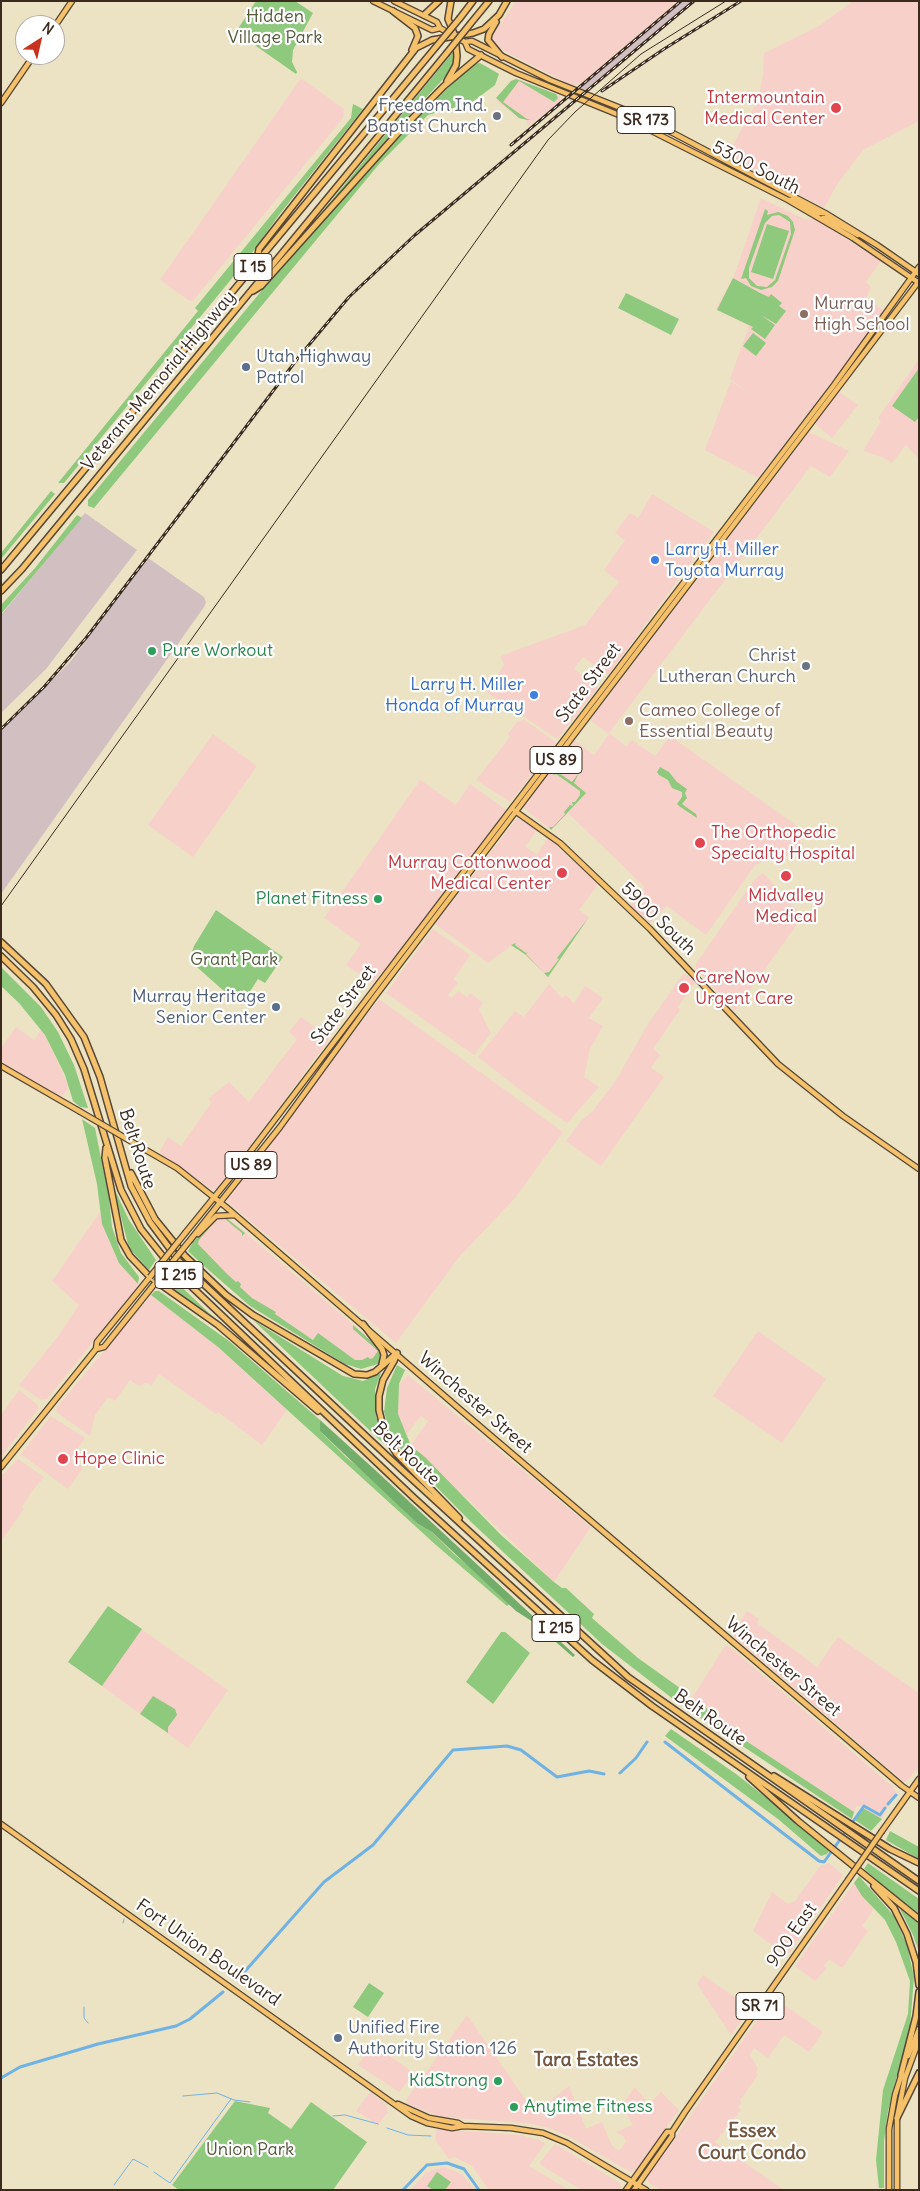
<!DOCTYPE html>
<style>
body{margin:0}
#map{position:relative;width:920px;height:2191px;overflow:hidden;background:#ebe3c3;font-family:Delius,sans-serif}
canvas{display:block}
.frame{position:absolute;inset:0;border:2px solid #3b2a1e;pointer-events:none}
.north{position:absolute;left:15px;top:15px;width:50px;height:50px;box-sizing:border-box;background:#fff;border:1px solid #b1aaa5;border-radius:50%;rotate:35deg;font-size:14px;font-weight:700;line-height:20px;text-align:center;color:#3b2a1e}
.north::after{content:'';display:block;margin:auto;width:18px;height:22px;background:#c8321e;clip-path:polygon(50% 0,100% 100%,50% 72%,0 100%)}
</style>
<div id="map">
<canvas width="920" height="2191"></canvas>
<div class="frame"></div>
<div class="north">N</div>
</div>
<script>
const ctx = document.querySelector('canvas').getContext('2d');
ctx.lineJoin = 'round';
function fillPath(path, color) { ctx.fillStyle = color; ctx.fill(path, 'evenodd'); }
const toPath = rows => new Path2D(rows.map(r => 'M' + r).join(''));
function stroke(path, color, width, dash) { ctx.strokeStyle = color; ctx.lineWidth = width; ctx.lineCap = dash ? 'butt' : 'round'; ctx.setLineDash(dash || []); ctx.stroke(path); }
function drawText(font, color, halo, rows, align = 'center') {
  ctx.font = font + ' Delius,sans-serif'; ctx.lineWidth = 4.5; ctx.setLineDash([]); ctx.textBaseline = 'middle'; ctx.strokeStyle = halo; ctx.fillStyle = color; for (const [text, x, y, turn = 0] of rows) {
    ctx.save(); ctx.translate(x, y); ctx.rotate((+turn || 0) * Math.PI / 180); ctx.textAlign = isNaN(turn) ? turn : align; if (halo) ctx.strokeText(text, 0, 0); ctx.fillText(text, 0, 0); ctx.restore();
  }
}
const built = toPath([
 [516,1,679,1,583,82,573,86,504,51,491,42,490,39],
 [853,1,919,1,919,121,863,150,838,183,824,208,732,159,729,152,758,100,763,75,764,53,819,26],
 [301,78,344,109,343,118,193,301,190,301,160,280],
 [516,78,560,96,561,101,528,126,526,120,519,118,497,101,511,80],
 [761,198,806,220,814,218,881,261,866,282,871,287,866,298,884,311,833,381,758,478,705,450,731,381,750,394,730,379,749,326,716,309,734,276],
 [919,359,919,459,906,445,892,463,882,457,863,451,881,421,878,418],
 [839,392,858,405,832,438,815,424],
 [809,432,849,451,830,477,811,466,609,733,626,746,632,740,655,756,670,736,796,825,800,832,801,853,768,859,755,865,706,935,667,906,650,923,630,905,645,887,568,813,551,830,525,809,524,806,574,740,594,755,609,734,590,720],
 [652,494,714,532,608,675,583,657,574,669,598,688,557,739,488,693,487,690,504,665,501,657,503,655,585,625,619,582,604,570,625,540,615,533,630,513,638,518],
 [523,719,557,743,510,802,476,780,510,737,508,734,518,721,521,722],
 [213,734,257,766,193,857,148,825],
 [420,780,456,805,470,784,505,809,505,812,393,960,372,983,346,965,361,944,324,918],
 [517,818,537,830,525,847,537,854,548,838,598,884,579,910,589,917,548,977,526,955,512,945,488,963,435,924],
 [763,873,803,916,735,1011,696,969,696,964,754,880],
 [433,929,470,955,454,979,458,983,448,995,452,998,458,991,467,997,470,993,483,1003,479,1009,491,1033,474,1055,386,993],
 [684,973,696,981,678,1007,680,1010,653,1049,660,1055,651,1068,664,1077,601,1166,566,1141,581,1121,593,1111,616,1080,648,1024],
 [549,984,562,998,566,995,574,1003,585,986,603,998,589,1018,603,1026,590,1049,584,1077,599,1087,567,1123,527,1095,478,1057,515,1011,524,1017],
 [379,999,563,1132,515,1198,459,1257,396,1343,226,1201],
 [301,1017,329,1037,328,1041,218,1189,211,1189,161,1155,160,1151,168,1137,181,1146,211,1103,209,1098,229,1082,249,1102,297,1039,289,1032],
 [16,1027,34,1040,41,1030,45,1035,69,1087,62,1097,1,1062,1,1048],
 [100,1212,102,1224,116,1257,139,1285,47,1399,41,1400,19,1385,59,1335,79,1305,52,1281],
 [226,1216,376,1344,382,1350,375,1359,360,1363,310,1338,252,1299,204,1254,192,1242,213,1219],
 [151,1295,208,1338,287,1410,262,1445,218,1412,216,1414,159,1374,152,1385,145,1383,139,1386,130,1380,115,1401,108,1397,95,1415,90,1436,56,1412,57,1407],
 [758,1331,826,1379,782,1443,713,1396],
 [408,1375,591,1527,554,1582,411,1445,428,1421,421,1416,407,1434,401,1426,398,1414,399,1384],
 [19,1390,37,1404,39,1408,1,1457,1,1415],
 [51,1416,85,1438,71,1459,83,1468,68,1489,21,1454],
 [18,1459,44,1477,32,1491,22,1507,24,1509,1,1541,1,1476],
 [108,1606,228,1690,188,1748,68,1662],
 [747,1611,759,1619,757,1623,817,1667,838,1637,919,1693,919,1766,909,1779,904,1782,733,1636,733,1632],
 [725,1646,730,1647,893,1787,897,1793,881,1818,857,1805,854,1812,734,1733,716,1715,692,1698],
 [829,1863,843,1875,787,1956,753,1931,772,1892,788,1904,795,1901,820,1866],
 [854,1883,874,1909,862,1926,868,1931,842,1968,829,1959,824,1966,827,1968,815,1981,795,1966],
 [703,1975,751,2008,731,2035,697,1984],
 [773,1997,823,2032,809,2052,784,2035,768,2058,754,2048,750,2055,758,2069,756,2073,758,2075,740,2100,742,2102,738,2107,741,2110,715,2142,784,2190,661,2190,650,2184,647,2180,648,2176],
 [467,2015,535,2113,569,2086,586,2129,602,2122,612,2146,618,2150,621,2149,626,2141,623,2136,616,2132,633,2125,622,2105,635,2087,649,2104,661,2092,679,2110,636,2170,631,2172,566,2135,546,2127,526,2123,440,2117,407,2104,406,2100],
 [373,2044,414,2073,399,2092,358,2065],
 [370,2092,386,2104,388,2112,378,2125,356,2111],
 [437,2129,522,2135,544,2142,545,2144,529,2166,569,2190,489,2190,472,2166,454,2157,449,2159,435,2139],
 [555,2144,620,2183,622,2190,581,2190,541,2165,540,2162],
 [444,2167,462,2174,475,2190,410,2190,427,2172]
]);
const industrial = toPath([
 [679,1,695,1,571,101,566,97],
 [85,513,137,550,46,669,1,713,1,615],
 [148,558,204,597,206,602,204,607,1,894,1,731,70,662]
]);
const green = toPath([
 [256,1,295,1,313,13,293,50,292,62,297,72,296,74,236,32],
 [453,52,453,64,447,75,393,133,310,229,309,228],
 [480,63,499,74,495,85,471,103,428,115,380,163,94,508,88,506,88,500,263,289,390,146,472,64],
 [516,79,556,94,558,98,554,102,519,81,503,102,527,119,531,119,527,120,519,118,496,98,511,81],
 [353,104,363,109,279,215,247,260,64,483,58,483,198,311,195,308,218,280,351,118],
 [765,209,768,211,767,215,778,212,788,216,793,222,795,230,778,281,772,287,761,290,751,286,746,278,741,279],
 [779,215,790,222,791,234,775,280,767,287,757,286,749,278,749,268,765,223,772,216],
 [767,224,789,231,773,279,751,272],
 [733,278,760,293,769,297,771,294,782,303,779,306,786,311,776,324,761,315,775,325,765,339,751,329,753,327,717,310],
 [626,293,679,319,671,335,618,308],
 [753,333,766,343,756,356,743,346],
 [919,368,919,417,915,422,892,406],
 [51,491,55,494,1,559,1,553],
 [77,515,82,518,1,614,1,605,35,568],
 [660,767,669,772,677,782,687,789,685,793,687,798,682,804,696,814,697,818,679,806,677,804,682,797,682,792,672,788,668,780,659,775,657,772],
 [553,769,572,782,579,773,574,783,586,793,551,830,549,827,553,827,565,814,564,812,570,805,573,806,572,802,575,802,580,795,580,791,556,774,554,775,551,772],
 [216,910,283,957,265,983,258,979,249,993,244,990,234,1000,189,960,194,946],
 [589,917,548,977,526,955,511,945,516,943,515,945,526,953,528,952,526,954,544,973,549,972,559,959,557,958],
 [1,967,41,1007,58,1032,74,1065,88,1108,80,1107,73,1101,65,1075,45,1035,19,1003,1,986],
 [82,1119,95,1128,109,1198,112,1227,121,1253,139,1277,138,1284,119,1263,102,1224,97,1184],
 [113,1186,129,1220,156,1260,149,1270,129,1248],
 [225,1217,245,1233,242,1236,242,1233,225,1219,217,1219,199,1240,198,1244,227,1274,236,1282,238,1281,241,1284,240,1287,252,1298,276,1312,275,1314,313,1340,318,1333,355,1360,362,1360,368,1357,370,1359,373,1358,378,1351,353,1329,353,1325,380,1349,381,1363,361,1369,345,1364,250,1306,204,1266,188,1251,193,1242,215,1218],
 [170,1276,209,1313,220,1322,162,1282],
 [155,1291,159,1291,229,1341,320,1420,320,1431,346,1457,373,1479,418,1524,432,1532,454,1554,475,1571,510,1604,507,1606,436,1545,218,1347,151,1295],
 [253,1320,343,1376,363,1381,381,1373,375,1389,376,1417,388,1444,384,1444],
 [397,1365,405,1370,399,1384,398,1414,411,1446,425,1457,501,1535,554,1582,562,1588,566,1588,594,1614,592,1618,638,1658,684,1691,685,1693,677,1702,602,1644,471,1522,404,1454,391,1435,384,1412,387,1388],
 [108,1606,142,1629,102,1686,68,1662],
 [501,1632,505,1632,530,1653,493,1704,466,1682],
 [153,1696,175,1709,177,1715,168,1727,168,1733,140,1714],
 [692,1698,716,1715,734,1733,854,1812,852,1819,687,1709],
 [671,1729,736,1774,799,1823,830,1850,827,1854,821,1856,778,1819,665,1736],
 [863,1808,882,1819,871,1831,855,1820],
 [890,1831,919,1847,919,1859,886,1840],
 [868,1863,919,1899,919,1916,864,1869],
 [859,1876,894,1916,907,1945,914,1977,910,2027,888,2111,884,2141,884,2188,879,2188,876,2160,883,2090,908,2014,910,1981,896,1942,885,1920,862,1896,854,1883],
 [898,1905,919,1923,919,1952,913,1935],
 [369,1983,384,1993,368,2017,353,2007],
 [235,2101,270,2108,268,2113,291,2129,311,2102,367,2142,333,2190,179,2190,172,2185],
 [437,2172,451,2182,445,2190,433,2190,427,2186]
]);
const forest = toPath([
 [320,1420,373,1468,575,1655,573,1657,533,1622,516,1611,432,1532,418,1524,320,1431]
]);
const stream = toPath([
 [123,1923,124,1919],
 [84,2007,84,2018,88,2023],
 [183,2096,217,2093,234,2100,250,2102],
 [333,2116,345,2115,378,2124],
 [387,2128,408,2135,431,2136],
 [154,2172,170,2183,231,2099],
 [114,2185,133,2159,148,2167]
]);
const canal = toPath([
 [665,1742,819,1861,824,1862,864,1806,880,1815,885,1808],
 [620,1773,636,1758,647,1742],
 [888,1804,896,1795],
 [239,1978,324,1882,373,1845,453,1750,507,1746,521,1750,557,1777,589,1771,604,1774],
 [1,2078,20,2067,98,2044,176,2026,190,2019,223,1992],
 [403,2190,427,2165,447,2163,464,2169,479,2190]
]);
const major = toPath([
 [373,1,432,30,440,28],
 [394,1,437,22,440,28,450,34],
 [55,26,72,1],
 [457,38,465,42,472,41,550,80,623,109,671,132,825,213,877,245,919,274],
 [465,42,468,49,516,73,624,117,788,200,853,238,919,283],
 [1,103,34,55],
 [789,200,796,201,818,213,823,213],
 [823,218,829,219,858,235],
 [515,811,560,843,650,929,778,1064,843,1116,919,1169],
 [1,1066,79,1111],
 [139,1146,177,1168,226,1207,463,1412,902,1786,919,1798],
 [186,1232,238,1168,834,385,919,267],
 [198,1234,216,1216,235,1215],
 [191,1239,280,1127,374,998,919,281],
 [96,1349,97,1342,150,1277],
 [1,1467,92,1354,96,1349,104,1347,156,1282],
 [1,1824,411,2116,427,2123,452,2128,463,2126,511,2128,543,2133,567,2143,646,2190],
 [882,1831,919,1779],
 [908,2056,919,2029],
 [398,2104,429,2118,458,2123,463,2126],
 [626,2190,667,2132,672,2132],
 [634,2190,672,2136,672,2132,685,2112,848,1880],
 [889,2190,889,2129,895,2095,902,2073],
 [897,2190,897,2118,905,2078,919,2040]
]);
const highway = toPath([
 [393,11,415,28,418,36,412,50],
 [424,15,439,1],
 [460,18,473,1],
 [496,22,489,34,488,40,502,57],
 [471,23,489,1],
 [447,81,456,65,457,56,455,36,448,19,451,1],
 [257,260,259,249,416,48,432,40,473,33,484,29,499,15,507,1],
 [253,291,261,286,397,134,444,86,481,55],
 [1,570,435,48],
 [1,591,22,569,446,54],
 [1,942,46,984,84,1037,100,1077,131,1186,150,1222,179,1261,400,1468,628,1677,919,1881],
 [1,956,33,987,56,1015,71,1039,84,1069,121,1190,141,1229,173,1269,413,1497,592,1660,652,1706,919,1891],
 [106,1148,105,1158,121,1240,130,1256,150,1277,218,1325,318,1411],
 [131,1173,155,1219,185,1256,226,1295,253,1315,354,1374,367,1375,375,1372,397,1353],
 [363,1324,382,1349,384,1355,382,1364],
 [397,1353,394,1361,383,1380,379,1396,379,1410,385,1435,396,1453,459,1518],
 [774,1776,890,1849,919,1863],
 [749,1777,798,1821,919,1919],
 [874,1886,894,1908,907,1934,916,1962,919,1985],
 [901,2075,916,2016,919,1992],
 [897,2118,919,2073]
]);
const tram = toPath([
 [1,906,548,140,575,112,641,54,726,1]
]);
const rail = toPath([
 [602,91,664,49,741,1],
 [511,145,681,1],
 [1,729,44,687,86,638,298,358,349,297,415,235,694,1]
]);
const majorBridge = toPath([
 [79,1111,139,1146],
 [150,1277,186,1232],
 [156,1282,191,1239],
 [848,1880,882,1831]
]);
const highwayBridge = toPath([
 [435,48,460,18],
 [446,54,471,23]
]);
const markers = [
 [836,108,6,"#e0444e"],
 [497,116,5,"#6b7280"],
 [804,314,5,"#8d6e63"],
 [246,367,5,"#5c6f8a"],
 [655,560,5,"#3f7fe0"],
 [152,651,5,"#2e9e5b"],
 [806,666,5,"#6b7280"],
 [534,695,5,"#3f7fe0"],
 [629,721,5,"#8d6e63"],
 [700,843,6,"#e0444e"],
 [562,873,6,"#e0444e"],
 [786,876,6,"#e0444e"],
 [378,899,5,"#2e9e5b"],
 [684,988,6,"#e0444e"],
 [276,1007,5,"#5c6f8a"],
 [63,1459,6,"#e0444e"],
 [338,2038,5,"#5c6f8a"],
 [498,2081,5,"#2e9e5b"],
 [514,2107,5,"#2e9e5b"]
];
const shields = [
 [646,120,58],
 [253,267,38],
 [556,760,52],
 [251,1165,52],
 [179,1275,48],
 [556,1628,48],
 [760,2006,48]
];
const shieldNames = [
 ["SR 173",646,120],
 ["I 15",253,267],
 ["US 89",556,760],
 ["US 89",251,1165],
 ["I 215",179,1275],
 ["I 215",556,1628],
 ["SR 71",760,2006]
];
const parkNames = [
 ["Hidden",275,17],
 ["Village Park",275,38],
 ["Grant Park",234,960],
 ["Union Park",250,2150]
];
const healthNames = [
 ["Intermountain",825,98,"right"],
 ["Medical Center",825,119,"right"],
 ["The Orthopedic",711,833],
 ["Specialty Hospital",711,854],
 ["Murray Cottonwood",551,863,"right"],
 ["Medical Center",551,884,"right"],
 ["Midvalley",786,896,"center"],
 ["Medical",786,917,"center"],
 ["CareNow",695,978],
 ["Urgent Care",695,999],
 ["Hope Clinic",74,1459]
];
const worshipNames = [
 ["Freedom Ind.",487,106],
 ["Baptist Church",487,127],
 ["Christ",796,656],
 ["Lutheran Church",796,677]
];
const streetNames = [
 ["5300 South",756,168,27],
 ["Veterans Memorial Highway",159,381,-50],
 ["State Street",589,683,-53],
 ["5900 South",658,919,44],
 ["State Street",344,1005,-53],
 ["Belt Route",137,1149,72],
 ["Winchester Street",475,1403,41],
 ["Belt Route",406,1454,43],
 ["Winchester Street",783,1667,40],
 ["Belt Route",710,1718,35],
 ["900 East",792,1935,-55],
 ["Fort Union Boulevard",208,1953,35]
];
const educationNames = [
 ["Murray",814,304],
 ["High School",814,325],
 ["Cameo College of",639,711],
 ["Essential Beauty",639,732]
];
const serviceNames = [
 ["Utah Highway",256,357],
 ["Patrol",256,378],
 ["Murray Heritage",266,997,"right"],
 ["Senior Center",266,1018,"right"],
 ["Unified Fire",348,2028],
 ["Authority Station 126",348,2049]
];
const shopNames = [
 ["Larry H. Miller",665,550],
 ["Toyota Murray",665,571],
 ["Larry H. Miller",524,685,"right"],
 ["Honda of Murray",524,706,"right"]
];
const leisureNames = [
 ["Pure Workout",162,651],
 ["Planet Fitness",368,899,"right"],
 ["KidStrong",488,2081,"right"],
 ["Anytime Fitness",524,2107]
];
const neighbourhoodNames = [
 ["Tara Estates",586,2061],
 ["Essex",752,2132],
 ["Court Condo",752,2154]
];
fillPath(built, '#f7d1c9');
fillPath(industrial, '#d2bfc1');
fillPath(green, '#8fc97d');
fillPath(forest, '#73ad6c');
stroke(stream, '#71b2e5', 1);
stroke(canal, '#71b2e5', 3);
stroke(major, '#554637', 7);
stroke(highway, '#554637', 8);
stroke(major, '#f5c16b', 4.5);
stroke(highway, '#f5c16b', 5);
stroke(tram, '#3b2a1e', 1);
stroke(rail, '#3b2a1e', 3);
stroke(rail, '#fff', 1, [4]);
stroke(majorBridge, '#554637', 7, []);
stroke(highwayBridge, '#554637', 8, []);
stroke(majorBridge, '#f5c16b', 4.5);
stroke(highwayBridge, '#f5c16b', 5);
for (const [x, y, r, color] of markers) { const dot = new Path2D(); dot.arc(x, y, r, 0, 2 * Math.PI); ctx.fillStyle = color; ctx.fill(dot); stroke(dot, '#fff', 2); }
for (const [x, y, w] of shields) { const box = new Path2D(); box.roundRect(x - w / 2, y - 13.5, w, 27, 4); ctx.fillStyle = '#fff'; ctx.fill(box); stroke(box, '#3b2a1e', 1); }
drawText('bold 16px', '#3b2a1e', null, shieldNames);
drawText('18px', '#545a3a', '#fff', parkNames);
drawText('18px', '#be3a42', '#fff', healthNames, 'left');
drawText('18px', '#5b616d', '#fff', worshipNames, 'right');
drawText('18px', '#3b2a1e', '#fff', streetNames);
drawText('18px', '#785e54', '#fff', educationNames, 'left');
drawText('18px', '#4e5e75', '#fff', serviceNames, 'left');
drawText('18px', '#366cbe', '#fff', shopNames, 'left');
drawText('18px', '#27864d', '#fff', leisureNames, 'left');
drawText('bold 19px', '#73563f', '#fff', neighbourhoodNames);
</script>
